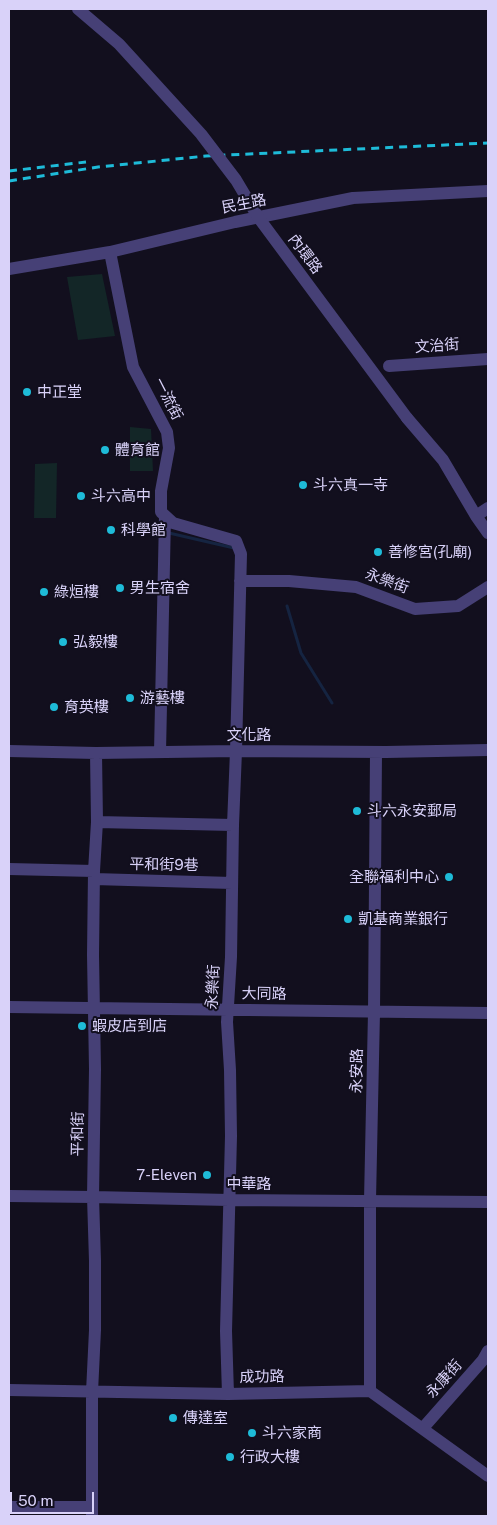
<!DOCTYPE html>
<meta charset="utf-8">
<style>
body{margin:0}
#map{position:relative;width:497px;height:1525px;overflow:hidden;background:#120f1e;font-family:"Public Sans",sans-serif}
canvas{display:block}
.frame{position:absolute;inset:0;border:10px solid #d9d2f9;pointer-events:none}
.scale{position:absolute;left:10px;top:1492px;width:84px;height:22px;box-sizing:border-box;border:2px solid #d9d2f9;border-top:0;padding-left:6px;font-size:15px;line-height:18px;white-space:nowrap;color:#d9d2f9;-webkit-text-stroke:4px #120f1e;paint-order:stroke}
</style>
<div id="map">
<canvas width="497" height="1525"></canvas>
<div class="frame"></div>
<div class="scale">50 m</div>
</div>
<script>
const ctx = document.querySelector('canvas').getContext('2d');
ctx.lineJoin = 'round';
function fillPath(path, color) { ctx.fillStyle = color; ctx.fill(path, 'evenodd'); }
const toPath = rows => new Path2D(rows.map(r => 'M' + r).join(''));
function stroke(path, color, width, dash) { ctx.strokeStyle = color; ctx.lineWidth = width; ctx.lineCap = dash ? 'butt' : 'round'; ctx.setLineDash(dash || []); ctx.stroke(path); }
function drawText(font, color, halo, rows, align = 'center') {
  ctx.font = font + ' "Public Sans","Noto Sans TC",sans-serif'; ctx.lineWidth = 4; ctx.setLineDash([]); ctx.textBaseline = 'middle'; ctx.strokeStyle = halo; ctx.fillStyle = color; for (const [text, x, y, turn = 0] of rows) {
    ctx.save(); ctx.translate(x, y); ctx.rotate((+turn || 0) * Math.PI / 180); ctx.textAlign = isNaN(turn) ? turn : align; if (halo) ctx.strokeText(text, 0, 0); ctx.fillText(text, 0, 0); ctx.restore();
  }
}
const green = toPath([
 [102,274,115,336,78,340,67,277],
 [130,427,151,429,153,471,130,471],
 [57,463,56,518,34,518,35,464]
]);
const stream = toPath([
 [169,533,234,548],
 [287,606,301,653,332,703]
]);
const minor = toPath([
 [110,252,133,367,167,432,169,448,161,491,161,512,173,523,236,541,241,554,236,751,233,825,231,957,227,1022,230,1070,231,1136,226,1331,228,1394],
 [9,269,110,252,235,222,353,198,488,191],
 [389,366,488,359],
 [407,418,443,460,476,516,488,533],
 [476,516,488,508],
 [240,581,289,581,356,587,415,609,458,606,488,587],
 [9,751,96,753,236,751,386,752,488,750],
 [160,752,165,517],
 [97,822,233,825],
 [9,869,94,871],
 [94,879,232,883],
 [9,1007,488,1013],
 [9,1196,93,1197,229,1200,488,1202],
 [9,1390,228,1394,370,1391,488,1476],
 [370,1391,370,1200,374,1012,376,752],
 [423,1428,483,1360,488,1351],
 [9,1507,92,1507],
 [92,1516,92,1392,95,1330,95,1261,93,1197,95,1069,93,955,94,871,97,822,96,753]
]);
const rail = toPath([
 [9,171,86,162],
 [9,181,98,167,206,156,488,143]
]);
const minorBridge = toPath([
 [78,9,119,44,201,134,236,180,258,217,407,418]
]);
const markers = [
 [27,392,5,"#1ebbd8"],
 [105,450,5,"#1ebbd8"],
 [303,485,5,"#1ebbd8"],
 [81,496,5,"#1ebbd8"],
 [111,530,5,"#1ebbd8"],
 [378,552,5,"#1ebbd8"],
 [120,588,5,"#1ebbd8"],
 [44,592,5,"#1ebbd8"],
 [63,642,5,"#1ebbd8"],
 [130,698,5,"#1ebbd8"],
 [54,707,5,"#1ebbd8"],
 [357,811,5,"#1ebbd8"],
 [449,877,5,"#1ebbd8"],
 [348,919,5,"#1ebbd8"],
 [82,1026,5,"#1ebbd8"],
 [207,1175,5,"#1ebbd8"],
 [173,1418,5,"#1ebbd8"],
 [252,1433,5,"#1ebbd8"],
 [230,1457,5,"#1ebbd8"]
];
const streetNames = [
 ["民生路",244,204,-11],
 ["內環路",305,254,53],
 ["文治街",437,346,-4],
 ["一流街",168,399,63],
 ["永樂街",387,581,20],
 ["文化路",249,735],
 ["平和街9巷",164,865,1],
 ["永樂街",213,987,-87],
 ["大同路",264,994,1],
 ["永安路",357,1071,-89],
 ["平和街",78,1134,-89],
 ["中華路",249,1184],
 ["成功路",262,1377,-1],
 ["永康街",444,1379,-48]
];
const poiNames = [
 ["中正堂",37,392],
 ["體育館",115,450],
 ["斗六真一寺",313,485],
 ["斗六高中",91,496],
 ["科學館",121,530],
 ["善修宮(孔廟)",388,552],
 ["男生宿舍",130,588],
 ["綠烜樓",54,592],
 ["弘毅樓",73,642],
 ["游藝樓",140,698],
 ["育英樓",64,707],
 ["斗六永安郵局",367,811],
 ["全聯福利中心",439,877,"right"],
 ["凱基商業銀行",358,919],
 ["蝦皮店到店",92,1026],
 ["7-Eleven",197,1175,"right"],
 ["傳達室",183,1418],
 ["斗六家商",262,1433],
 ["行政大樓",240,1457]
];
fillPath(green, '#132627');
stroke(stream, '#152441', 3);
stroke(minor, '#464076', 12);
stroke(rail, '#1ebbd8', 3, [8, 6]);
stroke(minorBridge, '#464076', 12);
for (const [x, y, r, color] of markers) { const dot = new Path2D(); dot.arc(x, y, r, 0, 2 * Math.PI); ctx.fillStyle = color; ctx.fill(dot); stroke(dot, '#120f1e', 2); }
drawText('15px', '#d9d2f9', '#120f1e', streetNames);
drawText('15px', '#d9d2f9', '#120f1e', poiNames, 'left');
</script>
